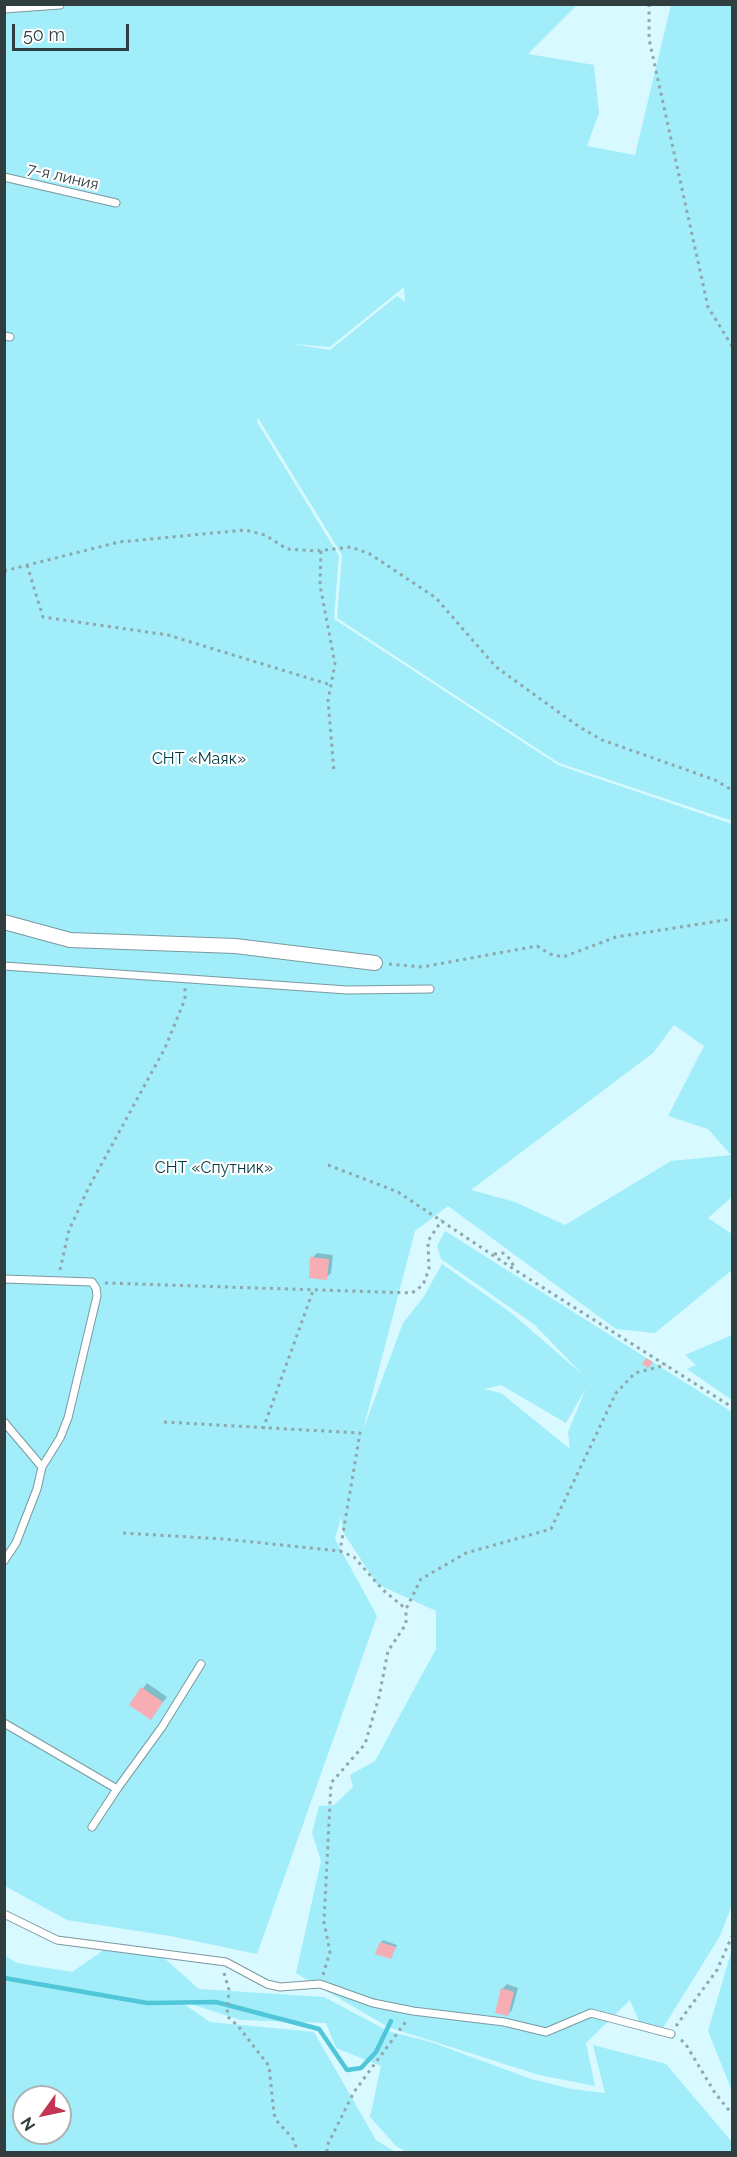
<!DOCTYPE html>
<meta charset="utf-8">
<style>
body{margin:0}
#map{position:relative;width:737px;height:2157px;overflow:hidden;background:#d7f9ff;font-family:Raleway,sans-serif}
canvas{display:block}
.frame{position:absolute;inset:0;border:6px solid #313e40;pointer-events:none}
.north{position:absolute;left:12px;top:2085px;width:60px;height:60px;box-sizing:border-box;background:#fff;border:2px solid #adb2b3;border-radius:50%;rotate:237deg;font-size:16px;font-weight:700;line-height:24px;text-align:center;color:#313e40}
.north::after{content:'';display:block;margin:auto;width:21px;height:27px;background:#c43454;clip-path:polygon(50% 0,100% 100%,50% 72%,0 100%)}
.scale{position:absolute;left:12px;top:24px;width:117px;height:27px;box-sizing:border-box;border:3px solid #313e40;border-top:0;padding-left:8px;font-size:18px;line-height:21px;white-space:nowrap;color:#313e40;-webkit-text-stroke:4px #fff;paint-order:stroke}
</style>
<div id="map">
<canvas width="737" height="2157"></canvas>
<div class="frame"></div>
<div class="north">N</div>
<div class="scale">50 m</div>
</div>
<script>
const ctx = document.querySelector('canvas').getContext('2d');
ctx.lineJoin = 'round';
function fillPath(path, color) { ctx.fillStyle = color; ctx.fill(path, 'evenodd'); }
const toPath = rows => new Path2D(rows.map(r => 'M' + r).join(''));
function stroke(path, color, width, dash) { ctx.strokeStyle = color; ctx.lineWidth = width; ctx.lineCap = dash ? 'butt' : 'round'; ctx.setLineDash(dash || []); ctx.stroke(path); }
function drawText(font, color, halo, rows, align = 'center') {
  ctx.font = font + ' Raleway,sans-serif'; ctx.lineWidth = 4.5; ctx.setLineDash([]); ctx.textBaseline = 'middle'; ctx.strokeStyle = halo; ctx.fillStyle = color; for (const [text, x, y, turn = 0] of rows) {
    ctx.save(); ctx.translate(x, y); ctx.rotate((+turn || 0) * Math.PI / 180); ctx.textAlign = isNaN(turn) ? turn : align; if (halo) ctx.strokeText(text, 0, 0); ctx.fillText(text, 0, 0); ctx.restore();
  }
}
const green = toPath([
 [4,5,577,5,528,54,594,65,599,113,587,146,635,155,671,5,732,5,732,821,559,763,337,618,342,555,258,418,257,422,339,556,334,619,558,765,732,824,732,1197,708,1218,732,1234,732,1270,655,1333,616,1329,448,1206,415,1231,363,1430,403,1323,423,1298,442,1264,510,1312,583,1375,535,1325,441,1259,437,1246,445,1231,732,1412,732,1905,720,1936,661,2031,641,2026,630,2000,586,2043,595,2086,539,2075,388,2027,296,1973,321,1861,312,1833,319,1806,334,1805,353,1787,350,1775,375,1761,436,1649,436,1611,377,1584,343,1532,341,1517,335,1539,377,1616,257,1954,170,1936,67,1920,5,1886],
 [404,287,405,302,397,296,330,350,293,344,330,347],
 [674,1025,704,1046,668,1116,708,1129,731,1155,671,1161,565,1225,515,1202,471,1190,653,1053],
 [501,1385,566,1423,586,1388,568,1432,570,1449,501,1393,484,1389],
 [732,1335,732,1400,687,1369,696,1365,685,1355],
 [114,1943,164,1958,199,1989,324,1997,388,2031,431,2042,531,2079,572,2089,605,2093,593,2045,666,2064,732,2142,732,2152,406,2152,396,2146,370,2117,381,2066,336,2048,326,2023,241,2020,178,2000,210,2022,314,2032,376,2140,395,2152,5,2152,4,1955,17,1963,72,1972],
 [24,2097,60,2097,60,2133,24,2133],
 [732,1949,732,2091,708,2031]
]);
const shadow = toPath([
 [317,1253,333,1255,331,1273,326,1278,312,1258],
 [147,1683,167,1697,150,1718,131,1705],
 [383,1940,397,1945,390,1958,381,1942],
 [507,1984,518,1988,512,2010,507,2015,502,1989]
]);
const stream = toPath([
 [4,1978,147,2003,216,2002,319,2029,347,2070,361,2068,376,2052,391,2021]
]);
const building = toPath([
 [310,1257,329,1259,327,1280,309,1278],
 [646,1358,653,1362,648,1368,642,1364],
 [141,1687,163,1702,151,1720,129,1705],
 [380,1942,396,1947,391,1959,375,1954],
 [501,1988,514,1992,508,2016,495,2013]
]);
const path = toPath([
 [649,4,649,39,708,307,732,346],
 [321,551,320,585,335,664,328,700,334,772],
 [27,565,43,617,168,635,331,685],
 [4,571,119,542,245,530,265,535,287,549,316,551,351,547,370,554,436,598,496,667,578,726,602,740,715,780,732,790],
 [389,964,422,967,537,946,550,954,563,957,616,937,732,919],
 [328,1165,398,1192,515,1270,732,1407],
 [494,1254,503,1253,510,1259,515,1269],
 [60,1270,69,1230,89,1187,165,1048,185,999,185,987],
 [105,1283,412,1293,423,1285,429,1269,428,1241,442,1220],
 [164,1422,360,1433,340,1551],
 [263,1429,313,1291],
 [123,1533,223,1539,340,1551,354,1557,383,1590,406,1609],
 [224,1973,229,1990,227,2016,238,2026,269,2066,274,2114,277,2121,293,2139,298,2152],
 [323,1975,330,1952,324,1922,331,1783,365,1744,379,1697,388,1651,406,1624,406,1609,421,1579,466,1553,551,1529,616,1393,635,1373,666,1365],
 [676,2026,717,1970,732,1936],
 [681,2040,685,2043,715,2093,732,2114],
 [327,2152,327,2146,354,2092,407,2020]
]);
const service = toPath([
 [4,9,60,5],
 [4,177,116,203],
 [4,336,10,337],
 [4,966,347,990,430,989],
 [4,1279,92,1282,96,1288,97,1296,68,1418,60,1438,42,1467],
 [4,1422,42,1467,37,1489,16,1543,4,1561],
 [4,1723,117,1789,162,1727,201,1664],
 [92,1827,117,1789],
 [4,1914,57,1940,226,1962,267,1984,280,1987,320,1984,373,2003,413,2011,504,2022,546,2032,591,2013,671,2034]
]);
const minor = toPath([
 [4,922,70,940,235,946,375,963]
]);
const streetNames = [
 ["7-я линия",63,177,13]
];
const parkNames = [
 ["СНТ «Маяк»",199,759],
 ["СНТ «Спутник»",214,1168]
];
fillPath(green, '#a1edfa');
fillPath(shadow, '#0003');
stroke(stream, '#50c6d9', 4.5);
fillPath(building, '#f6adb4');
stroke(service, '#7a999f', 9);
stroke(minor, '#7a999f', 16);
stroke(path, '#8ea7ab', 3, [3, 4.5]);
stroke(service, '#fff', 7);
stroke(minor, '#fff', 14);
drawText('16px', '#313e40', '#fff', streetNames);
drawText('16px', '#003a42', '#fff', parkNames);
</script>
